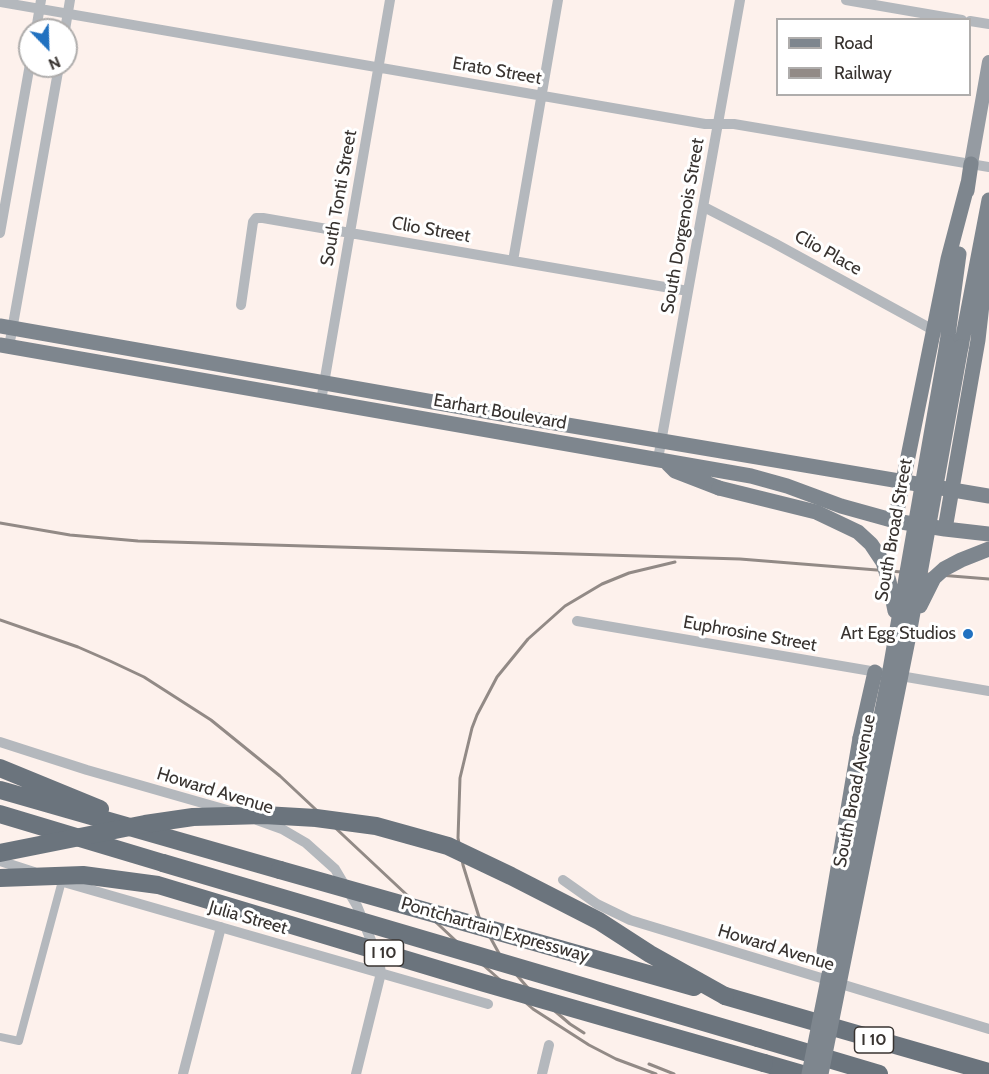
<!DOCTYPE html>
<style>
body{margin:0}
#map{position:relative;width:989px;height:1074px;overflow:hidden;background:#fdf1ec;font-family:Cabin,sans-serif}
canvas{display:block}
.legend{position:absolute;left:776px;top:18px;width:195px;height:78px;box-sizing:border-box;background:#fff;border:2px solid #afadac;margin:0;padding:8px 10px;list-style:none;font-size:18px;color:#383330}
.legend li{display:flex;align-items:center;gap:12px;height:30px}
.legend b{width:30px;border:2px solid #afadac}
.north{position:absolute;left:18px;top:18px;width:60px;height:60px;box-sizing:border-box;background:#fff;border:2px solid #afadac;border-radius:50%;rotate:157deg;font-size:16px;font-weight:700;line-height:24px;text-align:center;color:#383330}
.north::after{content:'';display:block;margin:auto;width:21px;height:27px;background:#2171c0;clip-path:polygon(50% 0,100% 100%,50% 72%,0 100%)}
</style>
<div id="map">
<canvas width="989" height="1074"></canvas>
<ul class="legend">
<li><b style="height:8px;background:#7e868e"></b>Road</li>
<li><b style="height:8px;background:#928a86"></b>Railway</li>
</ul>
<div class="north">N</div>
</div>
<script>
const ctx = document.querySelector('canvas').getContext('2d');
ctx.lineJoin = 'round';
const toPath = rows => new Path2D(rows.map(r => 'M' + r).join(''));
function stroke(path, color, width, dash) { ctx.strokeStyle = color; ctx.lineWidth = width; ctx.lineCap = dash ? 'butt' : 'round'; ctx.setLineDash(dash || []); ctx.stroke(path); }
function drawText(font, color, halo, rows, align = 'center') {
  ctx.font = font + ' Cabin,sans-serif'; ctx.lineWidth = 6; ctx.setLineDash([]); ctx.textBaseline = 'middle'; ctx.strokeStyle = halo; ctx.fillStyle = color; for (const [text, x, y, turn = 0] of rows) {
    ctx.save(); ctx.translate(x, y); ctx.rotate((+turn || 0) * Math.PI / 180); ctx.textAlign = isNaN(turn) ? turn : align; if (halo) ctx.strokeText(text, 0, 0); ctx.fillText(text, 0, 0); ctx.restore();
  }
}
const pedestrian = toPath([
 [0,1037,19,1041,62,881]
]);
const minor = toPath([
 [846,0,962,20],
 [0,2,705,124,734,124,989,167],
 [970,21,989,24],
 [36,30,41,0],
 [65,30,70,0],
 [704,207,774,243,935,331],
 [0,233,30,64],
 [513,261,558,0],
 [241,305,253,222,256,218,263,218,688,291],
 [9,347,59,66],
 [321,401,390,0],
 [658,459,740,0],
 [577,621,989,691],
 [0,742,87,770,234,812],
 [257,820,282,829,306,843,335,869,357,906,379,960,381,973,356,1074],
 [0,861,34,872],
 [563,880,597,904,630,920,989,1029],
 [60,881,488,1004],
 [183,1074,221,927],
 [542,1074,549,1045]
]);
const secondary = toPath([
 [971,164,989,62]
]);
const primary = toPath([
 [967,191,971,164],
 [0,326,490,412,989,496],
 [947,343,959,254],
 [0,345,751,476,787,486,841,506,895,521,945,529,989,534],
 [961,347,989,200],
 [668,464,675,471,719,488],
 [895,521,948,259,968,183],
 [945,529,978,340,989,242],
 [860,738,875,672]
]);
const motorway = toPath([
 [0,768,100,809],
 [0,790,280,870],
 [0,814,163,863],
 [725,996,989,1072],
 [758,1038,879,1074],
 [764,1063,802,1074]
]);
const rail = toPath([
 [0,523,70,535,138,541,740,559,989,579],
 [0,620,78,647,110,661,144,677,211,720,280,776,456,941,533,1009,589,1045,616,1059,656,1074],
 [584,1033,570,1024,528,988,501,957,479,917,463,865,458,838,460,778,472,728,477,715,497,677,528,639,565,606,602,584,629,573,675,562],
 [649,1064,674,1074]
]);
const primaryBridge = toPath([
 [719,488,816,512,858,532,871,544,883,562,889,581,895,611],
 [920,606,934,578,944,569,961,560,989,549],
 [824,951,860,738],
 [809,1074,888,681,947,343],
 [821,1074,908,640,961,347]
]);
const motorwayBridge = toPath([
 [0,853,145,824,193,817,264,815,316,818,376,826,448,846,511,876,599,921,650,954,725,996],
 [163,863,758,1038],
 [280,870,694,987],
 [0,878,83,875,158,885,484,983,764,1063]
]);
const markers = [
 [968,634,6,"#2171c0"]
];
const shields = [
 [384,953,39],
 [874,1040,39]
];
const shieldNames = [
 ["I 10",384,953],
 ["I 10",874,1040]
];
const streetNames = [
 ["Erato Street",497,71,10],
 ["South Tonti Street",339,198,-80],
 ["South Dorgenois Street",683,226,-80],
 ["Clio Street",431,230,10],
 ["Clio Place",828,253,29],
 ["Earhart Boulevard",500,412,10],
 ["South Broad Street",894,530,-80],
 ["Euphrosine Street",750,634,10],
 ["Howard Avenue",215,791,17],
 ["South Broad Avenue",855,791,-79],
 ["Julia Street",248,918,16],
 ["Pontchartrain Expressway",495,930,16],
 ["Howard Avenue",776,948,17]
];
const poiNames = [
 ["Art Egg Studios",956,634]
];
stroke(pedestrian, '#b4b8bd', 8);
stroke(minor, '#b4b8bd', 10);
stroke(secondary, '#959ba2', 14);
stroke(primary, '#7e868e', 15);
stroke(motorway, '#6b747d', 18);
stroke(rail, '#928a86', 3);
stroke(primaryBridge, '#7e868e', 15);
stroke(motorwayBridge, '#6b747d', 18);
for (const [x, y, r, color] of markers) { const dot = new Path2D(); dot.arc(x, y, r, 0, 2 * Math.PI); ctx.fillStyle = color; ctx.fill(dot); stroke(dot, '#fff', 2); }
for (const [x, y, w] of shields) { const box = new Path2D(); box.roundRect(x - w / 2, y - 13, w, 26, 4.5); ctx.fillStyle = '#fff'; ctx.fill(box); stroke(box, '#383330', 1.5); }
drawText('bold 16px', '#383330', null, shieldNames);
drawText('18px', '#383330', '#fff', streetNames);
drawText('18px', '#383330', '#fff', poiNames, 'right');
</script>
